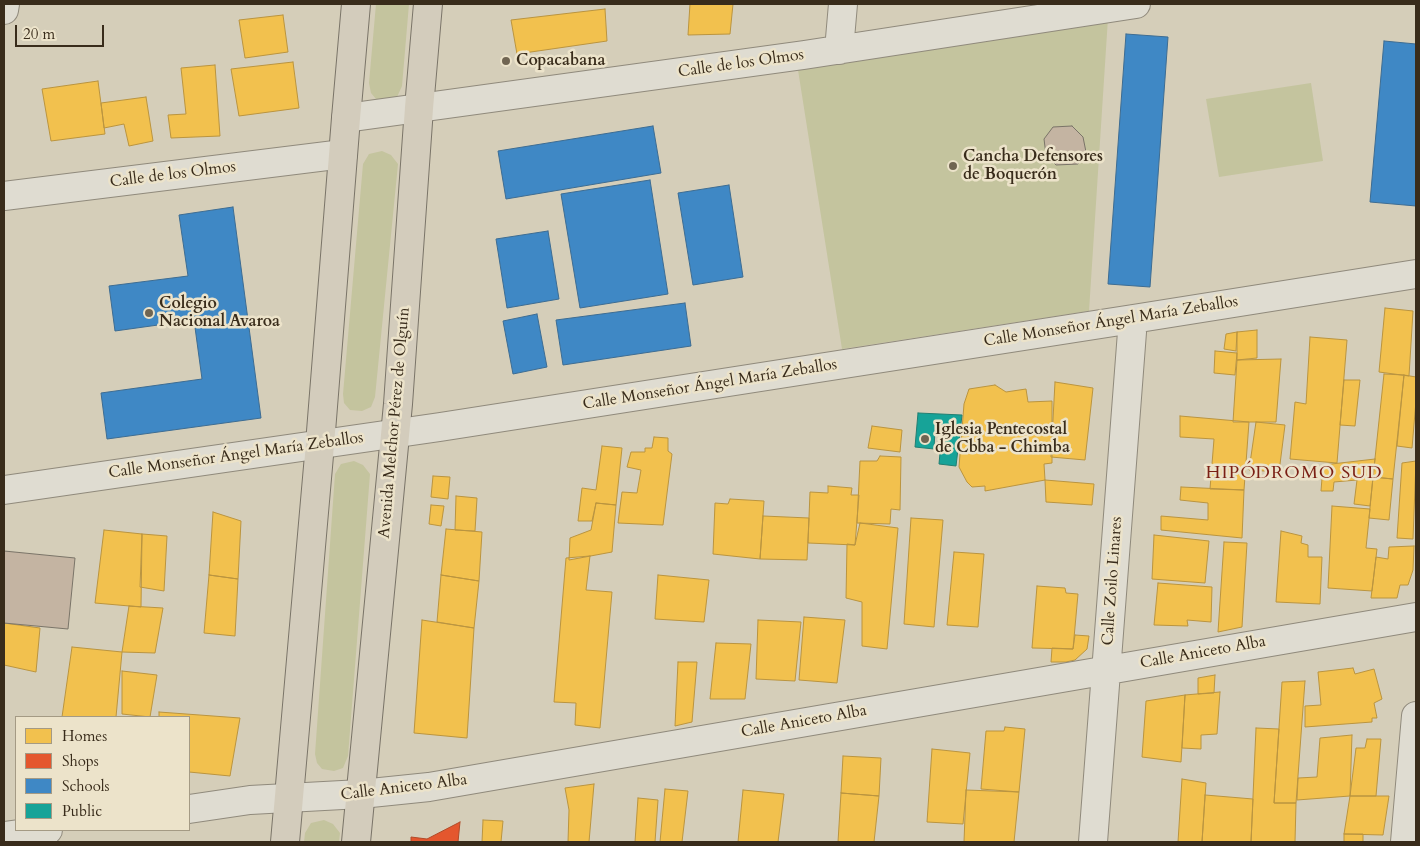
<!DOCTYPE html>
<meta charset="utf-8">
<style>
body{margin:0}
#map{position:relative;width:1420px;height:846px;overflow:hidden;background:#d5ceb9;font-family:Cardo,serif}
canvas{display:block}
.frame{position:absolute;inset:0;border:5px solid #392c1b;pointer-events:none}
.legend{position:absolute;left:15px;top:716px;width:175px;height:115px;box-sizing:border-box;background:#ece3ca;border:1px solid #a49a84;margin:0;padding:6px 9px;list-style:none;font-size:15px;color:#392c1b}
.legend li{display:flex;align-items:center;gap:10px;height:25px}
.legend b{width:25px;border:1px solid #a49a84}
.scale{position:absolute;left:15px;top:25px;width:89px;height:22px;box-sizing:border-box;border:2px solid #392c1b;border-top:0;padding-left:6px;font-size:15px;line-height:18px;white-space:nowrap;color:#392c1b;-webkit-text-stroke:4px #ece3ca;paint-order:stroke}
</style>
<div id="map">
<canvas width="1420" height="846"></canvas>
<div class="frame"></div>
<ul class="legend">
<li><b style="height:14px;background:#f2c14e"></b>Homes</li>
<li><b style="height:14px;background:#e4572e"></b>Shops</li>
<li><b style="height:14px;background:#3f88c5"></b>Schools</li>
<li><b style="height:14px;background:#17a398"></b>Public</li>
</ul>
<div class="scale">20 m</div>
</div>
<script>
const ctx = document.querySelector('canvas').getContext('2d');
ctx.lineJoin = 'round';
function fillPath(path, color) { ctx.fillStyle = color; ctx.fill(path, 'evenodd'); }
const toPath = rows => new Path2D(rows.map(r => 'M' + r).join(''));
function stroke(path, color, width, dash) { ctx.strokeStyle = color; ctx.lineWidth = width; ctx.lineCap = dash ? 'butt' : 'round'; ctx.setLineDash(dash || []); ctx.stroke(path); }
function drawText(font, color, halo, rows, align = 'center') {
  ctx.font = font + ' Cardo,serif'; ctx.lineWidth = 5; ctx.setLineDash([]); ctx.textBaseline = 'middle'; ctx.strokeStyle = halo; ctx.fillStyle = color; for (const [text, x, y, turn = 0] of rows) {
    ctx.save(); ctx.translate(x, y); ctx.rotate((+turn || 0) * Math.PI / 180); ctx.textAlign = isNaN(turn) ? turn : align; if (halo) ctx.strokeText(text, 0, 0); ctx.fillText(text, 0, 0); ctx.restore();
  }
}
const green = toPath([
 [376,4,409,4,402,86,397,97,387,101,376,99,371,93,369,83],
 [1108,18,1089,311,842,349,798,70],
 [1311,83,1323,161,1219,177,1206,99],
 [382,151,391,155,398,164,375,397,371,407,362,411,350,410,344,403,343,394,363,164,369,154],
 [354,461,363,465,370,474,348,756,343,768,334,771,322,769,317,763,315,754,335,474,341,464],
 [324,820,333,824,340,833,339,842,304,842,305,833,311,823]
]);
const homes = toPath([
 [690,4,733,4,730,34,688,35,690,4],
 [605,9,607,41,517,54,511,20,605,9],
 [283,15,288,52,245,58,239,20,283,15],
 [293,62,299,108,239,116,231,69,293,62],
 [215,65,220,136,171,138,168,115,186,114,181,68,215,65],
 [98,81,105,134,51,141,42,89,98,81],
 [146,97,153,141,129,146,124,124,104,128,101,103,146,97],
 [1385,308,1413,311,1409,376,1379,372,1385,308],
 [1257,330,1257,358,1237,360,1237,332,1257,330],
 [1237,332,1236,351,1224,349,1226,334,1237,332],
 [1310,337,1347,340,1337,463,1290,459,1295,402,1306,404,1310,337],
 [1215,351,1237,353,1235,375,1214,373,1215,351],
 [1281,359,1276,422,1233,422,1237,360,1281,359],
 [1384,374,1404,375,1393,479,1373,477,1384,374],
 [1404,375,1416,377,1416,401,1412,448,1397,446,1404,375],
 [1344,380,1360,380,1355,426,1340,425,1344,380],
 [1055,382,1093,388,1085,460,1051,457,1055,382],
 [995,385,1006,392,1026,389,1028,402,1052,401,1052,463,1044,464,1045,480,985,491,985,486,972,487,967,482,959,467,964,404,969,389,995,385],
 [1180,416,1249,422,1244,490,1210,489,1214,439,1180,437,1180,416],
 [1256,422,1285,425,1279,472,1249,470,1256,422],
 [872,426,902,430,900,452,868,448,872,426],
 [654,437,668,438,668,451,672,454,663,525,618,523,622,492,637,493,641,470,627,467,631,452,645,452,645,448,652,448,654,437],
 [602,446,622,448,616,505,596,503,592,521,578,521,582,488,596,490,602,446],
 [880,456,901,457,900,510,891,509,890,524,857,523,860,461,877,461,880,456],
 [1375,459,1370,506,1354,504,1357,480,1334,482,1333,491,1321,491,1323,465,1375,459],
 [1416,461,1413,539,1397,538,1402,463,1416,461],
 [433,476,450,477,448,499,431,497,433,476],
 [1373,477,1393,479,1389,520,1369,518,1373,477],
 [1045,480,1094,484,1092,505,1046,502,1045,480],
 [828,486,852,488,851,495,859,495,855,545,808,543,810,492,828,493,828,486],
 [1181,487,1244,490,1242,538,1161,530,1161,516,1208,520,1208,503,1180,500,1181,487],
 [456,496,477,498,475,531,455,530,456,496],
 [730,499,764,501,760,559,713,554,715,503,728,504,730,499],
 [596,503,616,505,612,552,569,560,570,538,591,530,596,503],
 [431,505,444,506,441,526,429,524,431,505],
 [1332,506,1370,509,1366,548,1377,549,1372,591,1328,588,1332,506],
 [213,512,241,521,238,579,209,575,213,512],
 [763,516,809,518,807,560,760,559,763,516],
 [911,518,943,520,934,627,904,624,911,518],
 [860,523,898,528,887,649,862,646,862,602,846,598,847,544,855,545,860,523],
 [446,529,482,532,479,581,441,575,446,529],
 [104,530,142,534,141,607,95,603,104,530],
 [1281,531,1302,536,1301,543,1308,545,1308,557,1322,557,1320,604,1276,602,1281,531],
 [142,534,167,536,164,591,140,587,142,534],
 [1154,535,1209,541,1205,583,1152,579,1154,535],
 [1224,542,1247,543,1242,627,1218,632,1224,542],
 [1414,546,1413,570,1408,585,1400,585,1397,598,1371,598,1376,557,1388,559,1389,547,1414,546],
 [954,552,984,554,978,627,947,625,954,552],
 [590,556,586,590,612,592,600,728,575,725,576,703,554,702,566,558,590,556],
 [209,575,238,579,235,636,204,633,209,575],
 [441,575,479,581,474,628,437,622,441,575],
 [658,575,709,580,704,622,655,619,658,575],
 [1158,583,1212,587,1211,622,1187,620,1188,626,1154,625,1158,583],
 [1037,586,1065,588,1066,593,1078,594,1073,649,1032,648,1037,586],
 [129,606,163,608,155,653,122,652,129,606],
 [804,617,845,620,837,683,799,680,804,617],
 [422,620,474,628,467,738,414,733,422,620],
 [758,620,801,622,795,681,756,679,758,620],
 [4,623,40,628,36,672,4,665,4,623],
 [1075,635,1089,636,1087,649,1075,660,1066,662,1051,662,1052,648,1073,649,1075,635],
 [716,643,751,644,745,699,710,699,716,643],
 [72,647,122,652,116,717,62,717,72,647],
 [678,662,697,662,692,722,675,726,678,662],
 [1353,668,1355,674,1374,669,1382,699,1374,703,1377,718,1372,718,1372,722,1305,727,1305,706,1321,705,1318,672,1353,668],
 [122,671,157,675,150,717,122,714,122,671],
 [1215,675,1214,693,1198,694,1198,678,1215,675],
 [1305,681,1296,803,1274,803,1282,682,1305,681],
 [1220,692,1217,734,1201,735,1201,749,1182,748,1185,695,1220,692],
 [1185,695,1181,762,1142,757,1146,701,1185,695],
 [159,712,240,718,230,776,189,772,189,717,159,717,159,712],
 [1005,727,1025,729,1019,792,981,789,986,731,1004,731,1005,727],
 [1256,728,1279,729,1274,803,1296,803,1295,842,1251,842,1256,728],
 [1352,735,1350,796,1297,800,1298,778,1317,777,1320,738,1352,735],
 [1367,739,1381,739,1376,796,1350,796,1356,748,1365,748,1367,739],
 [932,749,970,753,963,824,927,822,932,749],
 [843,756,881,758,879,796,841,793,843,756],
 [1182,779,1206,783,1202,842,1178,842,1182,779],
 [594,784,589,842,568,842,569,810,565,788,594,784],
 [665,789,688,791,682,842,660,842,665,789],
 [743,790,784,794,778,842,738,842,743,790],
 [966,790,1019,792,1014,842,964,842,966,790],
 [841,793,879,796,874,842,838,842,841,793],
 [1205,795,1253,799,1251,842,1202,842,1205,795],
 [1350,796,1389,796,1383,835,1344,834,1350,796],
 [638,798,658,800,655,842,635,842,638,798],
 [483,820,503,821,501,842,482,842,483,820],
 [1344,834,1363,834,1363,842,1344,842,1344,834]
]);
const shops = toPath([
 [460,822,458,842,411,842,411,837,427,839,460,822]
]);
const schools = toPath([
 [1126,34,1168,37,1150,287,1108,284,1126,34],
 [1384,41,1416,44,1416,206,1370,202,1384,41],
 [653,126,661,173,506,199,498,151,653,126],
 [650,180,668,294,580,308,561,194,650,180],
 [729,185,743,277,693,285,678,193,729,185],
 [233,207,261,418,107,439,101,393,202,379,194,320,115,331,109,286,188,276,179,215,233,207],
 [548,231,559,299,507,308,496,239,548,231],
 [685,303,691,346,563,365,556,320,685,303],
 [537,314,547,367,513,374,503,321,537,314]
]);
const public = toPath([
 [918,413,962,415,956,466,939,464,942,431,935,430,934,449,915,447,918,413]
]);
const building = toPath([
 [1072,126,1083,137,1086,152,1078,164,1056,165,1046,155,1044,139,1053,127,1072,126],
 [4,551,75,558,68,629,4,623,4,551]
]);
const street = toPath([
 [4,10,5,4],
 [839,50,843,4],
 [346,118,804,55,1136,4],
 [4,196,343,154],
 [4,490,440,427,1133,319,1416,274],
 [189,809,250,800,361,794,429,787,1416,617],
 [4,836,48,830],
 [1093,842,1133,319],
 [1405,842,1416,716]
]);
const highway = toPath([
 [285,842,320,444,346,118,356,4],
 [356,842,398,404,419,108,428,4]
]);
const markers = [
 [506,61,5,"#706552"],
 [953,166,5,"#706552"],
 [149,313,5,"#706552"],
 [925,439,5,"#706552"]
];
const poiNames = [
 ["Copacabana",516,61],
 ["Cancha Defensores",963,157],
 ["de Boquerón",963,175],
 ["Colegio",159,304],
 ["Nacional Avaroa",159,322],
 ["Iglesia Pentecostal",935,430],
 ["de Cbba - Chimba",935,448]
];
const streetNames = [
 ["Calle de los Olmos",741,64,-8],
 ["Calle de los Olmos",173,175,-7],
 ["Calle Monseñor Ángel María Zeballos",1111,322,-9],
 ["Calle Monseñor Ángel María Zeballos",710,385,-9],
 ["Avenida Melchor Pérez de Olguín",395,423,-85],
 ["Calle Monseñor Ángel María Zeballos",236,456,-8],
 ["Calle Zoilo Linares",1113,581,-86],
 ["Calle Aniceto Alba",1203,653,-10],
 ["Calle Aniceto Alba",804,722,-10],
 ["Calle Aniceto Alba",404,788,-7]
];
const neighbourhoodNames = [
 ["HIPÓDROMO SUD",1294,474]
];
fillPath(green, '#c4c49e');
fillPath(homes, '#f2c14e');
stroke(homes, '#ba943f', 1);
fillPath(shops, '#e4572e');
stroke(shops, '#b14a28', 1);
fillPath(schools, '#3f88c5');
stroke(schools, '#3d6c92', 1);
fillPath(public, '#17a398');
stroke(public, '#217f72', 1);
fillPath(building, '#c4b4a2');
stroke(building, '#7a7468', 1);
stroke(street, '#908a7c', 30);
stroke(highway, '#7a7468', 30);
stroke(street, '#dfdcd1', 28);
stroke(highway, '#d3ccbc', 28);
for (const [x, y, r, color] of markers) { const dot = new Path2D(); dot.arc(x, y, r, 0, 2 * Math.PI); ctx.fillStyle = color; ctx.fill(dot); stroke(dot, '#ece3ca', 2); }
drawText('bold 16px', '#392c1b', '#ece3ca', poiNames, 'left');
drawText('16px', '#392c1b', '#ece3ca', streetNames);
ctx.letterSpacing = '1px';
drawText('18px', '#7a1f14', '#ece3ca', neighbourhoodNames);
ctx.letterSpacing = '0px';
</script>
